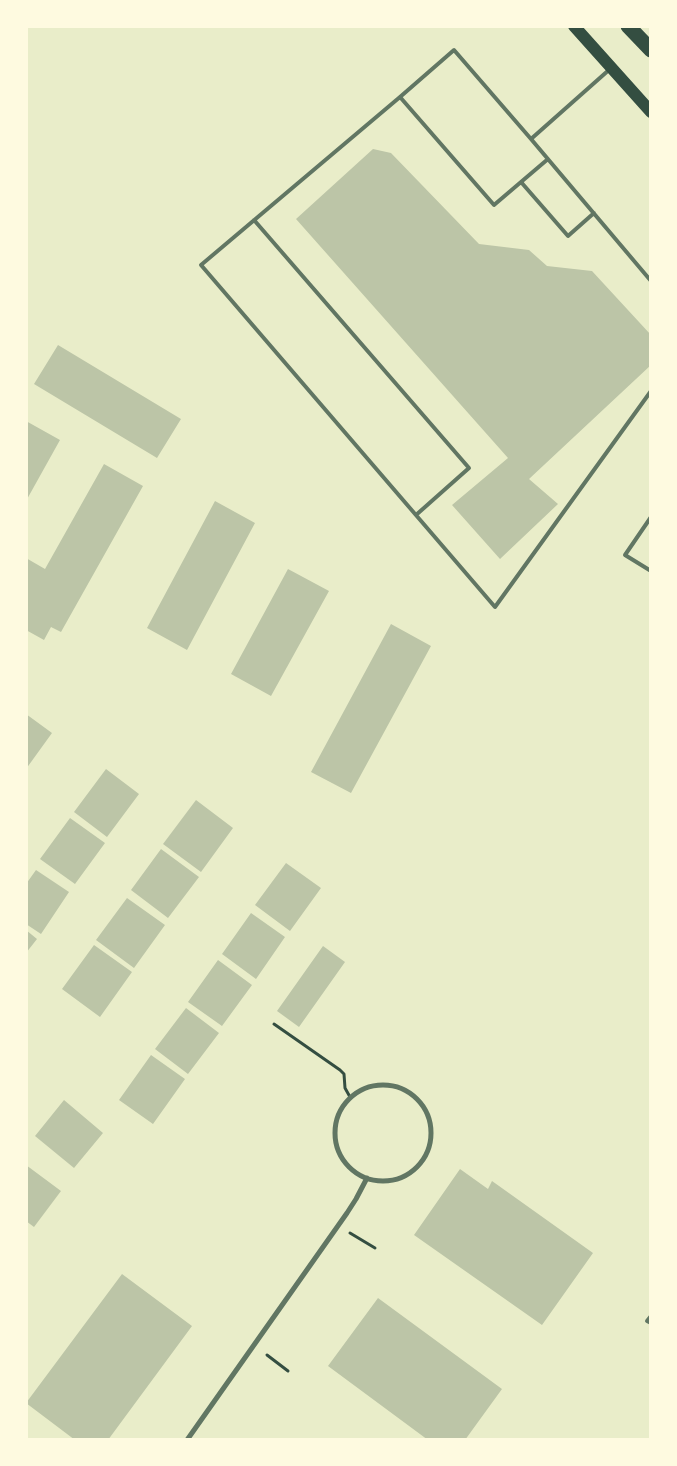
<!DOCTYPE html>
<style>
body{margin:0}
#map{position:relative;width:677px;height:1466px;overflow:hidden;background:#e9edc9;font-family:"Asap Condensed",sans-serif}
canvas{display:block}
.frame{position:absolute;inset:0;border:28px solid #fefae0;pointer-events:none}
</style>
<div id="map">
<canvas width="677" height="1466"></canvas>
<div class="frame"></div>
</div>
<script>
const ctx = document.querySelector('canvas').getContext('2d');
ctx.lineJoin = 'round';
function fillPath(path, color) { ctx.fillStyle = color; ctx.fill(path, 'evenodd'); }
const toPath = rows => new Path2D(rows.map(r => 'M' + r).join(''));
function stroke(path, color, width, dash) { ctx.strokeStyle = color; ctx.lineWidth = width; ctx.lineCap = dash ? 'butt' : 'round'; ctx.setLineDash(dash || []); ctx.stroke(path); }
const building = toPath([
 [373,149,391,153,479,244,529,250,547,266,592,271,651,335,651,365,529,479,558,504,500,559,452,505,508,458,296,219],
 [58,345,181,419,157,458,34,384],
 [26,421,60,440,26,501],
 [104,464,143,486,61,632,51,627,44,640,26,630,26,558,45,569],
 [215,501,255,523,187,650,147,628],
 [288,569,329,591,271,696,231,674],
 [391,624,431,646,351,793,311,772],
 [26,714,52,733,26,769],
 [106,769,139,794,107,837,74,812],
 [196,800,233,828,201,872,163,844],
 [70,818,105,843,75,884,40,859],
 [161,849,199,877,168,918,131,890],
 [286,863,321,888,290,931,255,905],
 [36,870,69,892,41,934,26,924,26,884],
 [127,898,165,925,134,968,96,940],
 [251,913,285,937,256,979,222,954],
 [26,930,37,939,26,953],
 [94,945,132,972,100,1017,62,989],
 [323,946,345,962,299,1027,277,1011],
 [218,960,252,985,222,1026,188,1002],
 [186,1008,219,1033,188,1074,155,1049],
 [151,1055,185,1079,153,1124,119,1100],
 [64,1100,103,1133,74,1168,35,1136],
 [26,1165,61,1191,34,1227,26,1221],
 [460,1169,488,1189,492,1181,593,1253,542,1325,414,1235],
 [122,1274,192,1326,108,1440,75,1440,26,1403],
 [378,1298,502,1389,465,1440,428,1440,328,1366]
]);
const path = toPath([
 [274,1024,340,1070,344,1074,345,1088,350,1097],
 [350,1233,375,1248],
 [267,1355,288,1371]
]);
const service = toPath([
 [610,69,531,139,651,281],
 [400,97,201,265,495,607,651,391],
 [531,139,454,50,400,97,494,205,548,159],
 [521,182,568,236,594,213],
 [254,220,469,468,416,515],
 [651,517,625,555,651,571],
 [651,1316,647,1321,651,1323]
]);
const minor = toPath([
 '335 1133a48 48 0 1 1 96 0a48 48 0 1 1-96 0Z',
 [187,1440,347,1213,356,1199,367,1178]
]);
const primary = toPath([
 [574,26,651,112]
]);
const motorway = toPath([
 [628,26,651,50]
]);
fillPath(building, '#bcc5a7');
stroke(path, '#344e41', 3);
stroke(service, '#617663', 4);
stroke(minor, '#617663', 5);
stroke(primary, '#344e41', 12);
stroke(motorway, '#344e41', 15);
</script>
